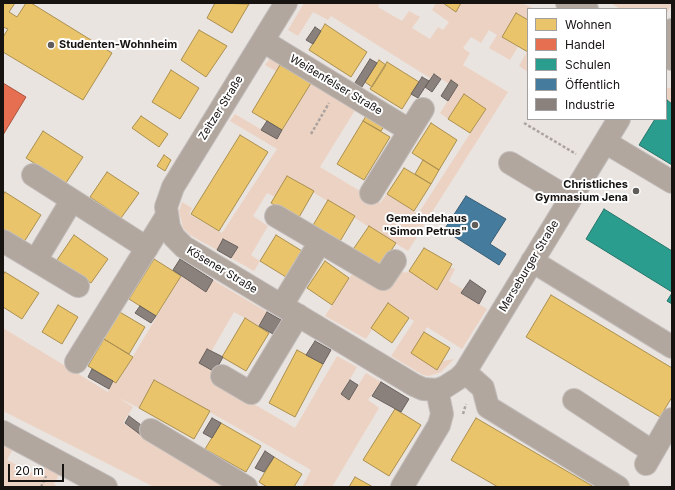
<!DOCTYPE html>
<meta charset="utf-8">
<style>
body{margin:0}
#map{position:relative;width:675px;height:490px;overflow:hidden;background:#eae4e0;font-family:Inter,sans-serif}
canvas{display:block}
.frame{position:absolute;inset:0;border:4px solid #161311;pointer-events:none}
.legend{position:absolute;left:527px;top:8px;width:140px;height:112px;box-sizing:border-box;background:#fff;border:1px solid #a2a1a0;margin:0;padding:5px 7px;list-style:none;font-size:12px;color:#161311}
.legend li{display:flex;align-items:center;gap:8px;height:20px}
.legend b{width:20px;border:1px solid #a2a1a0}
.scale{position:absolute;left:8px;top:464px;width:56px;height:18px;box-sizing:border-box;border:2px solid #161311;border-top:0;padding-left:5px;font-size:12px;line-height:14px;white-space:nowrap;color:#161311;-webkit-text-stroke:3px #fff;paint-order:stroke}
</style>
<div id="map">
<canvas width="675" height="490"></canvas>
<div class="frame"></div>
<ul class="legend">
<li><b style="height:11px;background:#e9c46a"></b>Wohnen</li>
<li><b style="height:11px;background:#e76f51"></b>Handel</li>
<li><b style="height:11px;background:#2a9d8f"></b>Schulen</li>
<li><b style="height:11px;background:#457b9d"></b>Öffentlich</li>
<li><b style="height:11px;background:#8a817c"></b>Industrie</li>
</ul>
<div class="scale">20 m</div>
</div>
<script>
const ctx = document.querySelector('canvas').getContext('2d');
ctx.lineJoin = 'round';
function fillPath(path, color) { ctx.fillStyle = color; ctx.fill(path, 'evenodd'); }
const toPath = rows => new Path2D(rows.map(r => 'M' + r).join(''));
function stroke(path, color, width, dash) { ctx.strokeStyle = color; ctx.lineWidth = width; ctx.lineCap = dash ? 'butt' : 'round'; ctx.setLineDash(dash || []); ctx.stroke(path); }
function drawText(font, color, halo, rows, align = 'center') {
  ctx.font = font + ' Inter,sans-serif'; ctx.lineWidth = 4; ctx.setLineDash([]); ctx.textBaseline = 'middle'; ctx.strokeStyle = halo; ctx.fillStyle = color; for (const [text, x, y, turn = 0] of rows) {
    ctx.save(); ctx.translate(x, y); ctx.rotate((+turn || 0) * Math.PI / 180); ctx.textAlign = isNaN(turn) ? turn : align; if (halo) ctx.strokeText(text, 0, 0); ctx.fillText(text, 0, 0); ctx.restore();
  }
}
const green = toPath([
 [304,3,380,3,378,7,402,21,409,11,420,17,412,28,430,39,438,27,443,30,449,22,432,10,436,3,443,3,456,11,461,3,522,3,535,9,528,9,528,20,516,13,502,37,518,47,510,60,489,48,497,35,489,30,481,43,471,37,463,48,470,53,463,65,508,92,422,228,411,222,422,229,408,251,287,176,275,197,267,193,253,216,268,226,251,255,260,261,254,271,231,258,238,247,224,239,217,250,190,235,183,228,179,211,182,202,192,208,189,214,222,233,277,149,230,121,235,114,277,139,311,83,280,65,276,71,265,65,270,58,357,107,320,167,380,203,387,194,418,214,486,109,464,95,448,119,440,113,458,85,451,80,449,84,434,74,430,78,331,16,328,20,313,12,298,36,288,30],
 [611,3,672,3,672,4,666,14,666,9,620,9],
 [527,52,528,52,528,72,519,66],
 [666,88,672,88,672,103,666,99],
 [450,267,455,269,449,281,464,290,462,294,487,309,462,349,427,327,412,353,437,370,443,361,454,359,441,372,429,376,423,375,391,356,414,321,388,304,366,339,325,316,354,271,399,269,405,273,409,271,437,289],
 [181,276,206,292,213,280,267,312,259,326,234,312,211,352,215,372,211,379,295,428,337,356,357,367,341,394,349,400,366,373,381,382,368,400,379,408,332,487,302,487,311,470,154,380,139,408,119,398,133,407,123,423,228,487,154,487,3,411,3,328,108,392,113,381,117,383],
 [5,444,13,449,7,460,39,476,45,464,60,473,54,484,59,487,3,487,3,445]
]);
const homes = toPath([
 [3,3,15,3,9,12,17,17,26,3,31,3,112,53,83,100,3,52,3,37,8,29,3,27,3,3],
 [215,3,249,4,232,33,207,18,215,3],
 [443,3,461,3,456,12,443,3],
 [516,13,528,20,528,52,502,37,516,13],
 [325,24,367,52,351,77,309,50,325,24],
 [199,30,227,46,206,77,181,60,199,30],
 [379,60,386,65,372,87,365,82,379,60],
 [387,62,419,82,402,109,370,89,387,62],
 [280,65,311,83,282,130,252,112,280,65],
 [171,70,199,88,180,119,152,102,171,70],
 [464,94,486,109,470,133,448,119,464,94],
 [368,113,386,123,381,131,363,121,368,113],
 [141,116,168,134,159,147,132,128,141,116],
 [363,121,390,137,364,180,337,164,363,121],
 [431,123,457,140,439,170,412,153,431,123],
 [43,131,83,157,66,183,26,158,43,131],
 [240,135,268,152,219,231,191,214,240,135],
 [164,155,171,160,165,171,157,166,164,155],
 [423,160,439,170,431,184,415,174,423,160],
 [404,168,431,184,414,211,387,194,404,168],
 [107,172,139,193,121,218,90,197,107,172],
 [287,176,314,191,298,219,271,203,287,176],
 [5,192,41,215,24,242,3,229,3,195,5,192],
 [328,200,355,216,339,243,312,227,328,200],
 [369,226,396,243,379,269,352,251,369,226],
 [74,235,108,259,91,283,57,260,74,235],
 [276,235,302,251,286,277,260,261,276,235],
 [424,248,452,264,437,290,409,271,424,248],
 [154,259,181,276,156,316,129,299,154,259],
 [325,261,349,278,332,305,307,288,325,261],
 [5,272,39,293,22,319,3,307,3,275,5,272],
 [551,295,672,368,672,397,660,417,526,337,551,295],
 [388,303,409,318,392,343,371,328,388,303],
 [58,305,78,317,62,344,42,332,58,305],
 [118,311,145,327,129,354,102,338,118,311],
 [245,318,269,333,246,371,222,357,245,318],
 [424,332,450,348,437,370,411,353,424,332],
 [104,339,133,357,116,383,88,366,104,339],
 [297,350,323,364,295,417,269,403,297,350],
 [154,380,210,411,194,439,139,408,154,380],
 [395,409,421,425,389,476,363,460,395,409],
 [476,418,594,487,498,487,451,460,476,418],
 [221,423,261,446,246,472,205,449,221,423],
 [274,457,302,474,294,487,267,487,259,482,274,457],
 [355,477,373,487,349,487,355,477]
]);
const shops = toPath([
 [3,83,26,97,3,135,3,83]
]);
const schools = toPath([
 [667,100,672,104,672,165,639,145,655,119,666,119,667,100],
 [604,209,672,251,672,292,586,239,604,209],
 [672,293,672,304,667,301,672,293]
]);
const public = toPath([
 [466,196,506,219,490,244,506,254,499,265,444,230,466,196]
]);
const industry = toPath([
 [315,27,321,31,313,44,306,40,315,27],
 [370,59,377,63,360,90,353,86,370,59],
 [434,74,441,79,432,92,425,87,434,74],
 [422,77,429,81,418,98,411,94,422,77],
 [451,80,458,85,448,101,441,96,451,80],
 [267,121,282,130,277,139,261,130,267,121],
 [223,239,238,247,231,258,217,250,223,239],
 [180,259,213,280,206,292,173,270,180,259],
 [470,280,486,291,479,304,461,293,470,280],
 [140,306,156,316,151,323,135,313,140,306],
 [267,312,281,320,273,334,259,326,267,312],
 [315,341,331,350,323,364,306,355,315,341],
 [207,349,223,357,215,372,199,363,207,349],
 [92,369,113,381,109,389,88,377,92,369],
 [350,380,358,385,349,400,341,394,350,380],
 [381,382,409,399,401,412,372,396,381,382],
 [129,416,145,428,141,435,125,423,129,416],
 [212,418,221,423,212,438,203,433,212,418],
 [265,451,274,457,264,472,255,468,265,451]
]);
const path = toPath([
 [524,123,576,154],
 [311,134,329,103],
 [463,414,466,404],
 [41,487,46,476]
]);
const minor = toPath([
 [286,3,173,187,166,207,169,227,174,237,184,247,414,385,423,389,437,390,445,387,459,378,465,372,619,119],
 [567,3,587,9],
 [666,38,672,30],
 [263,41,409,130],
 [666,57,672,59],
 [605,142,672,182],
 [510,163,570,199],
 [33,175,147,248],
 [371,193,423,109],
 [276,216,383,279,395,261],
 [3,241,78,286],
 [36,260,72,200],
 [532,261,672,347],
 [282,305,320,242],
 [76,362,166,217],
 [465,372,483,388,488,407,618,487],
 [222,376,251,393,298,315],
 [574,400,653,452],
 [151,430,246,487],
 [3,432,106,487],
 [646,464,672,419],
 [402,487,439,425,442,414,437,390]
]);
const markers = [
 [51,45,4,"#605c59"],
 [636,191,4,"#605c59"],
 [475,225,4,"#605c59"]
];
const poiNames = [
 ["Studenten-Wohnheim",59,45,"left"],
 ["Christliches",628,185],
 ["Gymnasium Jena",628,198],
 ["Gemeindehaus",467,219],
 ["\"Simon Petrus\"",467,232]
];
const streetNames = [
 ["Weißenfelser Straße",336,85,31],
 ["Zeitzer Straße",221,108,-58],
 ["Merseburger Straße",529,266,-59],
 ["Kösener Straße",222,270,31]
];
fillPath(green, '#ecd2c2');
fillPath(homes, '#e9c46a');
stroke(homes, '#aa8f4f', 1);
fillPath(shops, '#e76f51');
stroke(shops, '#a8533e', 1);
fillPath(schools, '#2a9d8f');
stroke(schools, '#247469', 1);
fillPath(public, '#457b9d');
stroke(public, '#375c73', 1);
fillPath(industry, '#8a817c');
stroke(industry, '#67605c', 1);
stroke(minor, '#c3bebc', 24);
stroke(path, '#aca39f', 2.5, [3, 2]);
stroke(minor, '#b2a79f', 22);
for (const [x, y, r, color] of markers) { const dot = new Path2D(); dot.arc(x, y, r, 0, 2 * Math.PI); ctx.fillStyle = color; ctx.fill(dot); stroke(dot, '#fff', 1.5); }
drawText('bold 11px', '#161311', '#fff', poiNames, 'right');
drawText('11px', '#161311', '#fff', streetNames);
</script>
